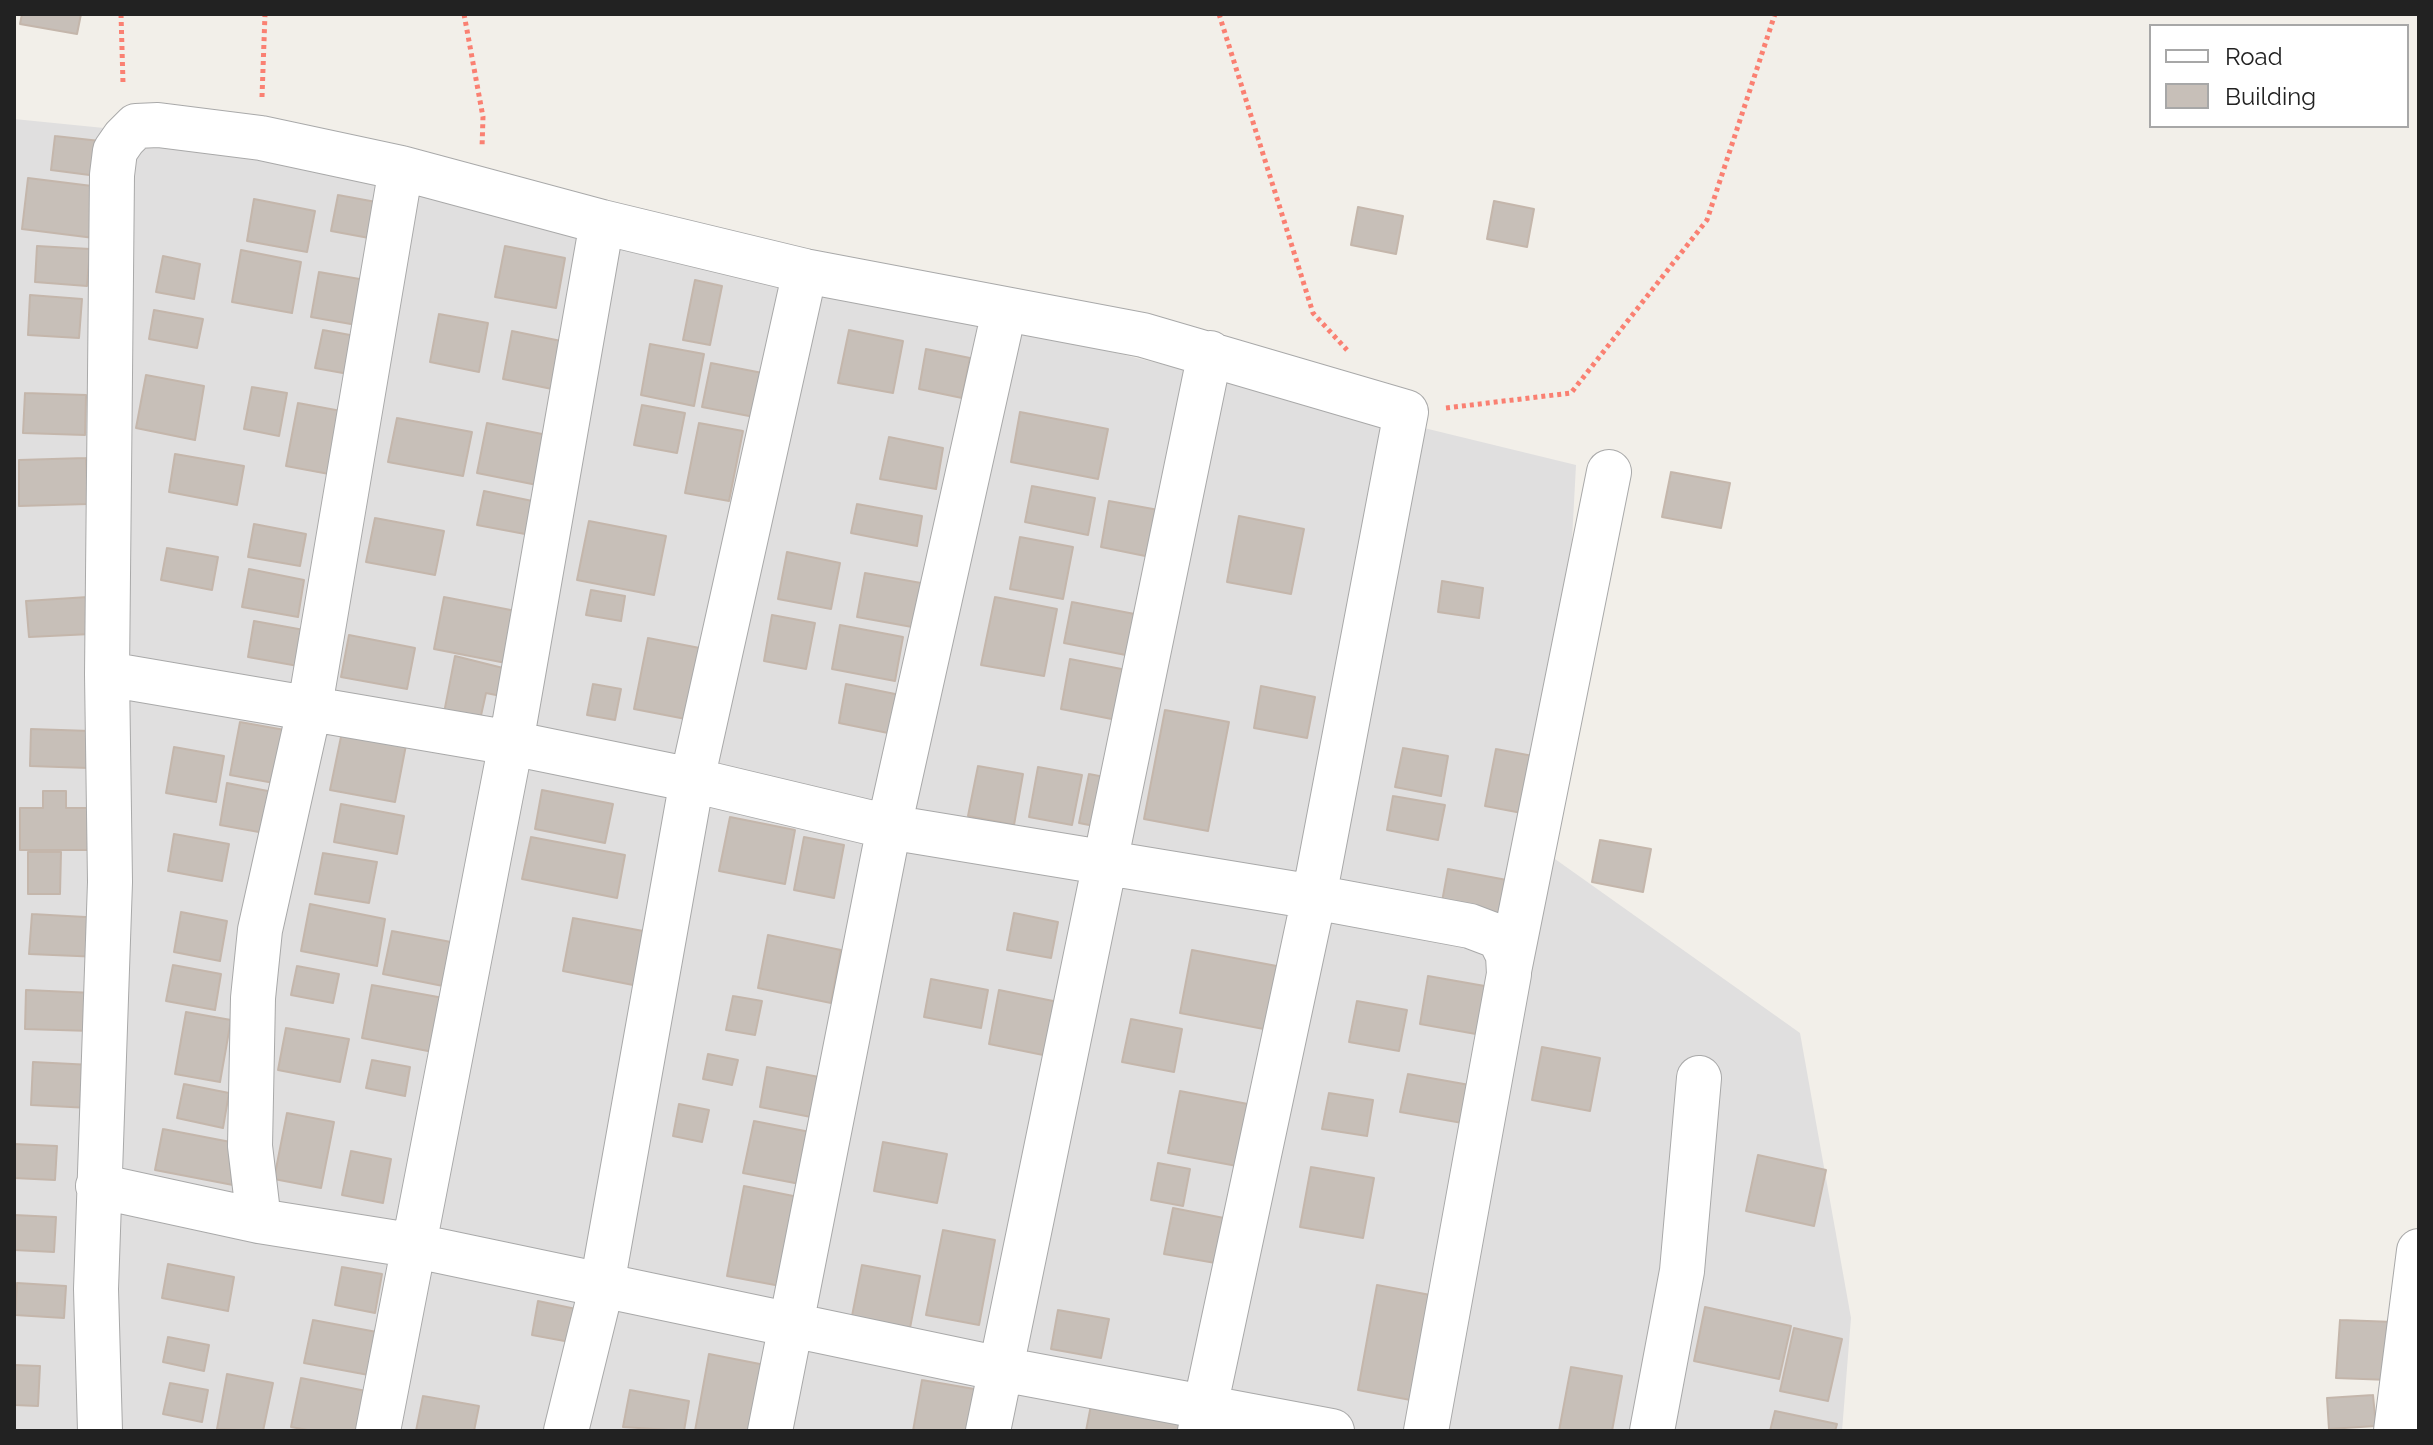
<!DOCTYPE html>
<style>
body{margin:0}
#map{position:relative;width:2433px;height:1445px;overflow:hidden;background:#f2efe9;font-family:Raleway,sans-serif}
canvas{display:block}
.frame{position:absolute;inset:0;border:16px solid #222;pointer-events:none}
.legend{position:absolute;left:2149px;top:24px;width:260px;height:104px;box-sizing:border-box;background:#fff;border:2px solid #a7a7a7;margin:0;padding:10px 14px;list-style:none;font-size:24px;color:#222}
.legend li{display:flex;align-items:center;gap:16px;height:40px}
.legend b{width:40px;border:2px solid #a7a7a7}
</style>
<div id="map">
<canvas width="2433" height="1445"></canvas>
<div class="frame"></div>
<ul class="legend">
<li><b style="height:10px;background:#fff"></b>Road</li>
<li><b style="height:22px;background:#c7bfb8"></b>Building</li>
</ul>
</div>
<script>
const ctx = document.querySelector('canvas').getContext('2d');
ctx.lineJoin = 'round';
function fillPath(path, color) { ctx.fillStyle = color; ctx.fill(path, 'evenodd'); }
const toPath = rows => new Path2D(rows.map(r => 'M' + r).join(''));
function stroke(path, color, width, dash) { ctx.strokeStyle = color; ctx.lineWidth = width; ctx.lineCap = dash ? 'butt' : 'round'; ctx.setLineDash(dash || []); ctx.stroke(path); }
const residential = toPath([
 [14,119,254,143,1576,465,1555,859,1800,1033,1851,1318,1842,1431,14,1431]
]);
const building = toPath([
 [22,14,81,14,77,34,20,24,22,14],
 [55,136,109,142,105,177,51,170,55,136],
 [28,178,100,187,94,238,22,229,28,178],
 [338,195,376,202,369,238,331,231,338,195],
 [254,199,315,211,307,252,247,241,254,199],
 [1494,201,1534,209,1527,247,1487,239,1494,201],
 [1358,207,1403,216,1396,254,1351,245,1358,207],
 [37,246,90,249,87,286,35,282,37,246],
 [505,246,565,258,556,308,495,297,505,246],
 [241,250,301,262,292,313,232,302,241,250],
 [163,256,200,264,194,299,156,292,163,256],
 [319,272,377,282,368,327,311,317,319,272],
 [695,280,722,286,710,345,683,340,695,280],
 [30,295,82,299,79,338,28,335,30,295],
 [154,310,203,319,197,348,149,339,154,310],
 [439,314,488,323,479,372,430,362,439,314],
 [323,330,361,337,354,375,315,368,323,330],
 [849,330,903,341,893,393,838,383,849,330],
 [512,331,561,341,552,389,503,379,512,331],
 [650,344,704,354,694,406,641,395,650,344],
 [926,349,970,358,962,398,919,389,926,349],
 [711,363,778,376,770,420,702,407,711,363],
 [146,375,204,386,195,440,136,428,146,375],
 [252,387,287,393,279,436,244,429,252,387],
 [25,393,86,395,85,435,23,433,25,393],
 [298,403,341,411,329,474,286,466,298,403],
 [642,405,685,413,677,453,634,445,642,405],
 [1020,412,1108,429,1098,479,1011,462,1020,412],
 [397,418,472,432,463,476,388,462,397,418],
 [487,423,557,437,547,487,477,473,487,423],
 [699,423,743,431,729,501,685,493,699,423],
 [889,437,943,448,936,489,880,479,889,437],
 [175,454,244,466,237,505,169,492,175,454],
 [86,458,88,504,19,506,19,460,86,458],
 [1671,472,1730,483,1721,528,1662,517,1671,472],
 [1032,486,1095,498,1088,535,1025,522,1032,486],
 [484,491,547,504,541,537,477,525,484,491],
 [1109,501,1164,511,1155,558,1101,547,1109,501],
 [857,504,922,516,917,546,851,533,857,504],
 [1239,516,1304,529,1291,594,1227,582,1239,516],
 [375,518,444,531,435,575,366,562,375,518],
 [589,521,666,536,654,595,577,580,589,521],
 [254,524,306,534,300,566,248,557,254,524],
 [1020,537,1073,547,1063,599,1010,589,1020,537],
 [167,548,218,557,212,590,161,580,167,548],
 [787,552,840,563,831,609,778,599,787,552],
 [249,569,304,580,298,617,242,607,249,569],
 [865,573,921,583,912,627,857,617,865,573],
 [1442,581,1483,588,1479,618,1438,612,1442,581],
 [591,590,625,596,621,621,586,615,591,590],
 [88,597,91,634,29,637,26,601,88,597],
 [444,597,521,612,511,664,434,649,444,597],
 [995,597,1057,609,1044,676,981,665,995,597],
 [1072,602,1145,616,1136,657,1064,643,1072,602],
 [772,615,815,623,806,669,764,661,772,615],
 [254,621,304,630,298,666,248,657,254,621],
 [840,625,903,637,895,681,832,669,840,625],
 [349,635,415,648,407,689,341,677,349,635],
 [648,638,710,650,696,721,634,709,648,638],
 [455,656,511,670,506,697,486,693,480,720,444,713,455,656],
 [1070,659,1142,673,1132,723,1061,709,1070,659],
 [593,684,621,689,615,720,587,715,593,684],
 [846,684,900,695,893,734,839,723,846,684],
 [1261,686,1315,697,1307,738,1254,728,1261,686],
 [1165,710,1229,722,1208,831,1144,819,1165,710],
 [240,722,296,732,285,785,230,775,240,722],
 [31,729,90,731,89,768,30,766,31,729],
 [342,732,406,745,395,802,330,790,342,732],
 [174,747,224,756,216,802,166,793,174,747],
 [1403,748,1448,756,1441,796,1395,787,1403,748],
 [1496,749,1538,757,1527,814,1485,806,1496,749],
 [978,766,1023,774,1014,825,968,816,978,766],
 [1038,767,1082,775,1072,825,1029,817,1038,767],
 [1089,774,1120,780,1110,829,1079,823,1089,774],
 [227,783,278,793,270,834,220,825,227,783],
 [542,790,613,804,605,843,535,829,542,790],
 [43,791,66,791,66,808,88,808,88,850,20,850,20,808,43,808,43,791],
 [1393,796,1445,805,1438,840,1387,830,1393,796],
 [341,804,404,816,397,854,334,842,341,804],
 [730,817,795,830,785,884,719,871,730,817],
 [174,834,229,844,222,881,168,871,174,834],
 [531,837,625,855,617,898,522,879,531,837],
 [804,837,844,845,834,898,794,890,804,837],
 [1600,840,1651,849,1643,892,1592,882,1600,840],
 [28,852,61,852,60,894,28,894,28,852],
 [323,853,377,862,369,903,315,894,323,853],
 [1448,869,1512,881,1503,929,1439,918,1448,869],
 [310,904,385,919,377,966,301,951,310,904],
 [181,912,227,921,220,961,174,952,181,912],
 [1014,913,1058,922,1051,958,1007,950,1014,913],
 [32,914,103,918,101,957,29,954,32,914],
 [573,918,654,933,643,987,563,971,573,918],
 [392,931,451,942,443,986,383,974,392,931],
 [768,935,841,950,831,1003,758,988,768,935],
 [1192,950,1282,967,1269,1030,1180,1013,1192,950],
 [173,965,221,974,215,1010,166,1001,173,965],
 [297,966,339,974,333,1003,291,995,297,966],
 [1428,976,1496,988,1487,1036,1420,1024,1428,976],
 [931,979,988,990,981,1028,924,1017,931,979],
 [372,985,449,999,438,1053,362,1038,372,985],
 [26,990,94,993,92,1031,25,1029,26,990],
 [999,990,1063,1003,1053,1057,989,1044,999,990],
 [733,996,762,1001,755,1035,726,1030,733,996],
 [1357,1001,1407,1010,1399,1051,1349,1042,1357,1001],
 [186,1012,231,1020,220,1082,175,1074,186,1012],
 [1131,1019,1182,1029,1174,1072,1122,1062,1131,1019],
 [286,1028,349,1039,340,1082,278,1070,286,1028],
 [1542,1047,1600,1058,1590,1111,1532,1100,1542,1047],
 [708,1054,738,1060,732,1085,703,1079,708,1054],
 [372,1060,410,1067,405,1096,366,1088,372,1060],
 [33,1062,92,1065,90,1108,31,1105,33,1062],
 [767,1067,824,1078,816,1118,760,1107,767,1067],
 [1408,1074,1475,1086,1468,1124,1400,1112,1408,1074],
 [184,1084,229,1093,223,1128,177,1118,184,1084],
 [1180,1091,1253,1105,1242,1167,1168,1153,1180,1091],
 [1329,1093,1373,1100,1367,1136,1322,1129,1329,1093],
 [679,1104,709,1110,702,1142,673,1136,679,1104],
 [287,1113,334,1122,321,1188,274,1179,287,1113],
 [754,1121,815,1133,805,1185,743,1173,754,1121],
 [163,1129,241,1144,233,1185,155,1170,163,1129],
 [883,1142,947,1154,937,1203,874,1191,883,1142],
 [14,1144,57,1146,55,1180,14,1178,14,1144],
 [351,1151,391,1159,383,1203,342,1195,351,1151],
 [1758,1155,1826,1170,1814,1226,1746,1211,1758,1155],
 [1158,1163,1190,1169,1183,1206,1151,1200,1158,1163],
 [1311,1167,1374,1178,1363,1238,1300,1227,1311,1167],
 [744,1186,808,1199,791,1288,727,1276,744,1186],
 [1173,1208,1229,1219,1221,1264,1164,1254,1173,1208],
 [14,1215,56,1217,54,1252,14,1250,14,1215],
 [943,1230,995,1240,979,1325,926,1315,943,1230],
 [168,1264,234,1277,228,1311,162,1298,168,1264],
 [862,1265,920,1276,910,1328,852,1316,862,1265],
 [342,1267,382,1274,375,1313,335,1305,342,1267],
 [17,1283,66,1286,64,1318,15,1315,17,1283],
 [1377,1285,1441,1297,1421,1402,1358,1390,1377,1285],
 [538,1301,576,1309,570,1342,532,1335,538,1301],
 [1705,1307,1791,1326,1779,1379,1694,1361,1705,1307],
 [1058,1310,1109,1319,1101,1358,1051,1349,1058,1310],
 [313,1320,382,1333,374,1376,304,1363,313,1320],
 [2340,1320,2394,1322,2390,1380,2336,1378,2340,1320],
 [1794,1328,1842,1339,1828,1401,1780,1391,1794,1328],
 [168,1337,209,1345,204,1371,163,1362,168,1337],
 [709,1354,765,1365,753,1431,695,1431,709,1354],
 [14,1365,40,1366,38,1406,14,1405,14,1365],
 [1571,1367,1622,1376,1612,1431,1559,1431,1571,1367],
 [227,1374,273,1383,263,1431,217,1429,227,1374],
 [301,1378,376,1393,368,1431,313,1431,291,1427,301,1378],
 [922,1380,986,1391,979,1431,913,1431,922,1380],
 [170,1383,208,1390,202,1422,163,1414,170,1383],
 [630,1390,689,1401,684,1431,623,1427,630,1390],
 [2373,1395,2376,1426,2329,1429,2327,1398,2373,1395],
 [423,1396,479,1406,474,1431,416,1431,423,1396],
 [1092,1400,1182,1417,1180,1431,1086,1431,1092,1400],
 [1775,1411,1837,1424,1835,1431,1770,1431,1775,1411]
]);
const path = toPath([
 [121,14,123,83],
 [464,14,483,117,482,148],
 [1219,14,1313,313,1347,350],
 [262,97,265,14],
 [1446,408,1571,393,1707,220,1775,14]
]);
const minor = toPath([
 [107,674,511,743,602,222],
 [1509,971,1609,472],
 [98,1186,259,1221,416,1246,1001,1369,1332,1431],
 [259,1221,250,1146,253,998,260,930,310,706,401,168],
 [100,1431,96,1289,110,882,107,674,112,175,115,151,124,138,136,126,158,125,261,138,401,168,602,222,805,271,1143,335,1406,412,1314,897,1200,1431],
 [378,1431,511,743,692,780,805,271],
 [566,1431,602,1285,692,780,889,827,1314,897,1470,926,1499,937,1508,955,1509,974,1426,1431],
 [770,1431,889,827,1004,311],
 [988,1431,1210,353],
 [1652,1431,1682,1271,1699,1078],
 [2396,1431,2419,1251]
]);
fillPath(residential, '#e0dfdf');
fillPath(building, '#c7bfb8');
stroke(building, '#c4b6ab', 2);
stroke(minor, '#a9a9a9', 46);
stroke(path, '#fa8072', 5, [4, 4]);
stroke(minor, '#fff', 44);
</script>
